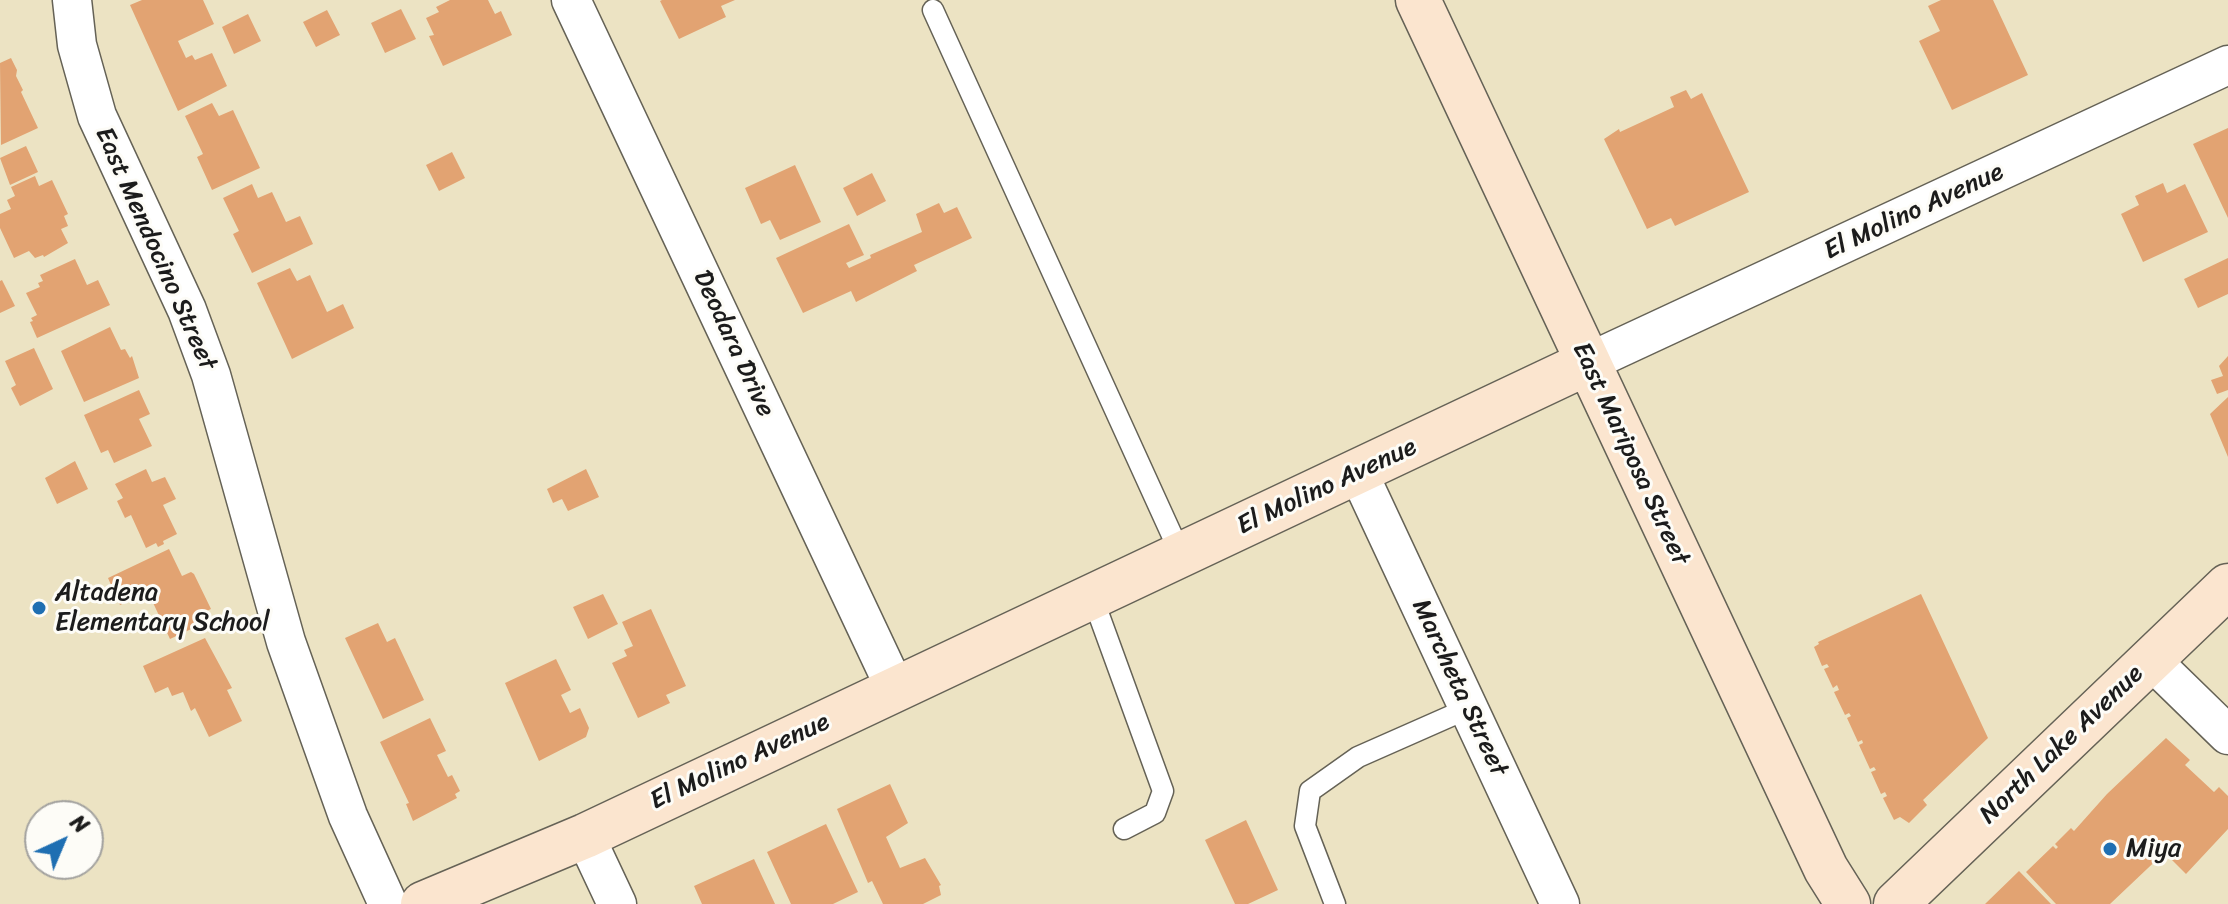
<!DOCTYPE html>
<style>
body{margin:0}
#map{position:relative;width:2228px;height:904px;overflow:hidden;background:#ece3c3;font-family:Sriracha,sans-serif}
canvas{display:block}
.north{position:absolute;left:24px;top:800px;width:80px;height:80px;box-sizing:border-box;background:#fdfcf7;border:2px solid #a3a29f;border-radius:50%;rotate:44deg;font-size:22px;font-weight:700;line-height:32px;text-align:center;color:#1c1c1c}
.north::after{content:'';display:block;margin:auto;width:28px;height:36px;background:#1f6fb2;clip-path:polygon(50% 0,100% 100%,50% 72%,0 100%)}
</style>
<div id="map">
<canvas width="2228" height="904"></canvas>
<div class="north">N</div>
</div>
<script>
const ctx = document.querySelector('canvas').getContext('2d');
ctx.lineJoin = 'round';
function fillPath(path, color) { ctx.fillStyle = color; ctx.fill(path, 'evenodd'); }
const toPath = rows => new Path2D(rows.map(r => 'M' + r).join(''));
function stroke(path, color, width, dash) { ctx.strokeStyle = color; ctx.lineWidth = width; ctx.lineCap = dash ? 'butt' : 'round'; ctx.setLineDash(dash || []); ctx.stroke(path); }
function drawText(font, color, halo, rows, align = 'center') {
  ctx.font = font + ' Sriracha,sans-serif'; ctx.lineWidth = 6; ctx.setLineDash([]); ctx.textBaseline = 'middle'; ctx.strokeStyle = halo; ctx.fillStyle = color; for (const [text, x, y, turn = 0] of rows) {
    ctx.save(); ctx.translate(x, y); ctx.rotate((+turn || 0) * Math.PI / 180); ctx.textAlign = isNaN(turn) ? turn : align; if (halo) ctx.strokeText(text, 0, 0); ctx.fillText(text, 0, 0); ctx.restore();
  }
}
const building = toPath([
 [142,0,203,0,214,24,178,41,186,58,192,55,195,60,212,53,227,86,178,111,130,5],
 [450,0,488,0,495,14,501,11,512,35,443,66,429,36,434,35,426,18,439,12,436,7],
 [662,0,735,0,721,6,726,17,679,39,660,1],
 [1941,0,1993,0,2028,75,1952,110,1919,41,1940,31,1928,6],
 [401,9,416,39,385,53,371,23],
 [327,10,340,35,316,47,303,22],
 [248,14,261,41,234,54,222,27],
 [11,58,17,70,16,76,23,90,21,92,38,128,1,145,0,63],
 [1686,90,1691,99,1702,93,1749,192,1675,226,1671,218,1647,229,1604,139,1619,129,1620,132,1674,107,1670,97],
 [212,103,219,116,233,110,260,168,212,190,197,157,203,154,185,116],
 [2228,128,2228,218,2193,144],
 [26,146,38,172,10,185,0,158],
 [452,152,465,178,439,191,426,165],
 [795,165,821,222,780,240,770,220,761,224,745,188],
 [872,173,886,201,857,216,843,188],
 [35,176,39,186,52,180,68,214,64,216,68,226,61,229,68,243,44,257,43,255,35,258,29,251,14,258,0,228,0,214,11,209,7,200,15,196,11,187],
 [2163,183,2167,193,2185,184,2208,232,2143,262,2121,214,2139,205,2135,196],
 [252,184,258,198,272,192,286,222,300,216,313,244,252,273,233,234,239,231,223,198],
 [939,203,944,213,957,207,972,238,914,265,917,271,856,302,851,291,803,313,776,258,849,224,864,255,846,263,849,268,871,258,870,255,922,232,916,214],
 [2228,258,2228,294,2198,308,2184,279],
 [75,259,87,285,98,280,110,305,37,338,30,322,33,321,31,318,37,315,26,293,40,287,38,283,43,281,40,275],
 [290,268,297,281,310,275,327,312,343,304,354,328,292,359,257,283],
 [2,280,15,306,0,313,0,281],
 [110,327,121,350,125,349,130,358,132,356,139,378,84,402,61,351],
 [34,348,53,389,20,406,11,388,16,385,5,361],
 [2228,356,2228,390,2217,394,2211,380,2223,376,2219,366],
 [139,390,150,414,139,419,152,446,114,463,108,450,101,453,84,415],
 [2228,397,2228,457,2210,414],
 [75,461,88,489,57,504,45,478],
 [146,469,152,482,165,477,176,499,163,505,177,534,163,541,164,544,158,547,156,543,146,548,131,515,125,518,117,501,123,498,115,484],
 [586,469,599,497,568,511,562,499,553,503,547,489],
 [169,549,182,576,191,572,194,574,211,609,200,614,204,623,170,639,148,592,120,605,108,578],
 [603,594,618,624,588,639,573,607],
 [1921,594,1988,738,1923,800,1927,805,1909,823,1900,817,1894,820,1883,798,1887,796,1885,792,1881,794,1871,772,1876,770,1874,767,1870,769,1859,745,1863,743,1862,740,1858,742,1847,718,1851,716,1849,713,1845,715,1834,692,1839,690,1837,685,1833,688,1824,669,1829,667,1827,664,1822,666,1814,647,1819,644,1818,642],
 [651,609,686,686,666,695,670,703,638,718,612,663,627,656,624,650,633,646,622,622],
 [378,623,387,642,395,638,424,700,383,719,345,638],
 [205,638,232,688,227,690,242,721,209,737,195,708,191,711,183,692,172,696,168,687,155,693,143,666],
 [556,659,571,690,561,695,570,713,580,708,589,728,586,737,539,761,505,683],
 [430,718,446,751,437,755,448,777,452,775,460,791,455,794,457,798,413,821,406,804,409,803,380,742],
 [2166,738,2190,760,2185,765,2214,792,2219,787,2228,796,2228,829,2186,874,2166,854,2166,851,2110,904,2056,904,2026,872,2053,846,2056,849,2058,847,2055,844,2071,828,2074,831,2107,794],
 [890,784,908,823,886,837,900,868,925,858,941,885,939,886,941,895,923,904,883,904,872,881,868,883,837,809],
 [1246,820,1278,890,1248,904,1235,904,1205,840],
 [826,824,858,892,833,904,791,904,767,852],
 [754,859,775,904,702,904,694,886],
 [2019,871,2051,904,1985,904]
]);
const lane = toPath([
 [933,10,1181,555],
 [1092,596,1163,791,1155,813,1124,829],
 [1335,904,1305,826,1310,791,1358,757,1469,708]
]);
const street = toPath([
 [72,0,77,45,97,116,187,310,211,375,286,642,348,816,388,904],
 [571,0,895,688],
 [1587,363,2228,65],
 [1358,472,1560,904],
 [2151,660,2228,735],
 [585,836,617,904]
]);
const secondary = toPath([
 [1418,0,1826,869,1848,904],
 [423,904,585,836,1587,363],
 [1896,904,2228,586]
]);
const markers = [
 [39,608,8,"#1f6fb2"],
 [2110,849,8,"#1f6fb2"]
];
const streetNames = [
 ["El Molino Avenue",1914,212,-25],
 ["East Mendocino Street",155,249,66],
 ["Deodara Drive",733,344,65],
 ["East Mariposa Street",1630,454,65],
 ["El Molino Avenue",1327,487,-25],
 ["Marcheta Street",1459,688,65],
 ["North Lake Avenue",2062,745,-44],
 ["El Molino Avenue",740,762,-25]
];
const poiNames = [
 ["Altadena",55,593],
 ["Elementary School",55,623],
 ["Miya",2126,849]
];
fillPath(building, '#e2a372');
stroke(lane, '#656256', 23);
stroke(street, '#656256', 41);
stroke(secondary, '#656256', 47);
stroke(lane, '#fff', 20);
stroke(street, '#fff', 38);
stroke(secondary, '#fbe5cf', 44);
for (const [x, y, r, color] of markers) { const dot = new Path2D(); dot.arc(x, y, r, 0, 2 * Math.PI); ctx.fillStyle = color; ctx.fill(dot); stroke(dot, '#fdfcf7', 3); }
drawText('26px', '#1c1c1c', '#fdfcf7', streetNames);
drawText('26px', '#1c1c1c', '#fdfcf7', poiNames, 'left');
</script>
